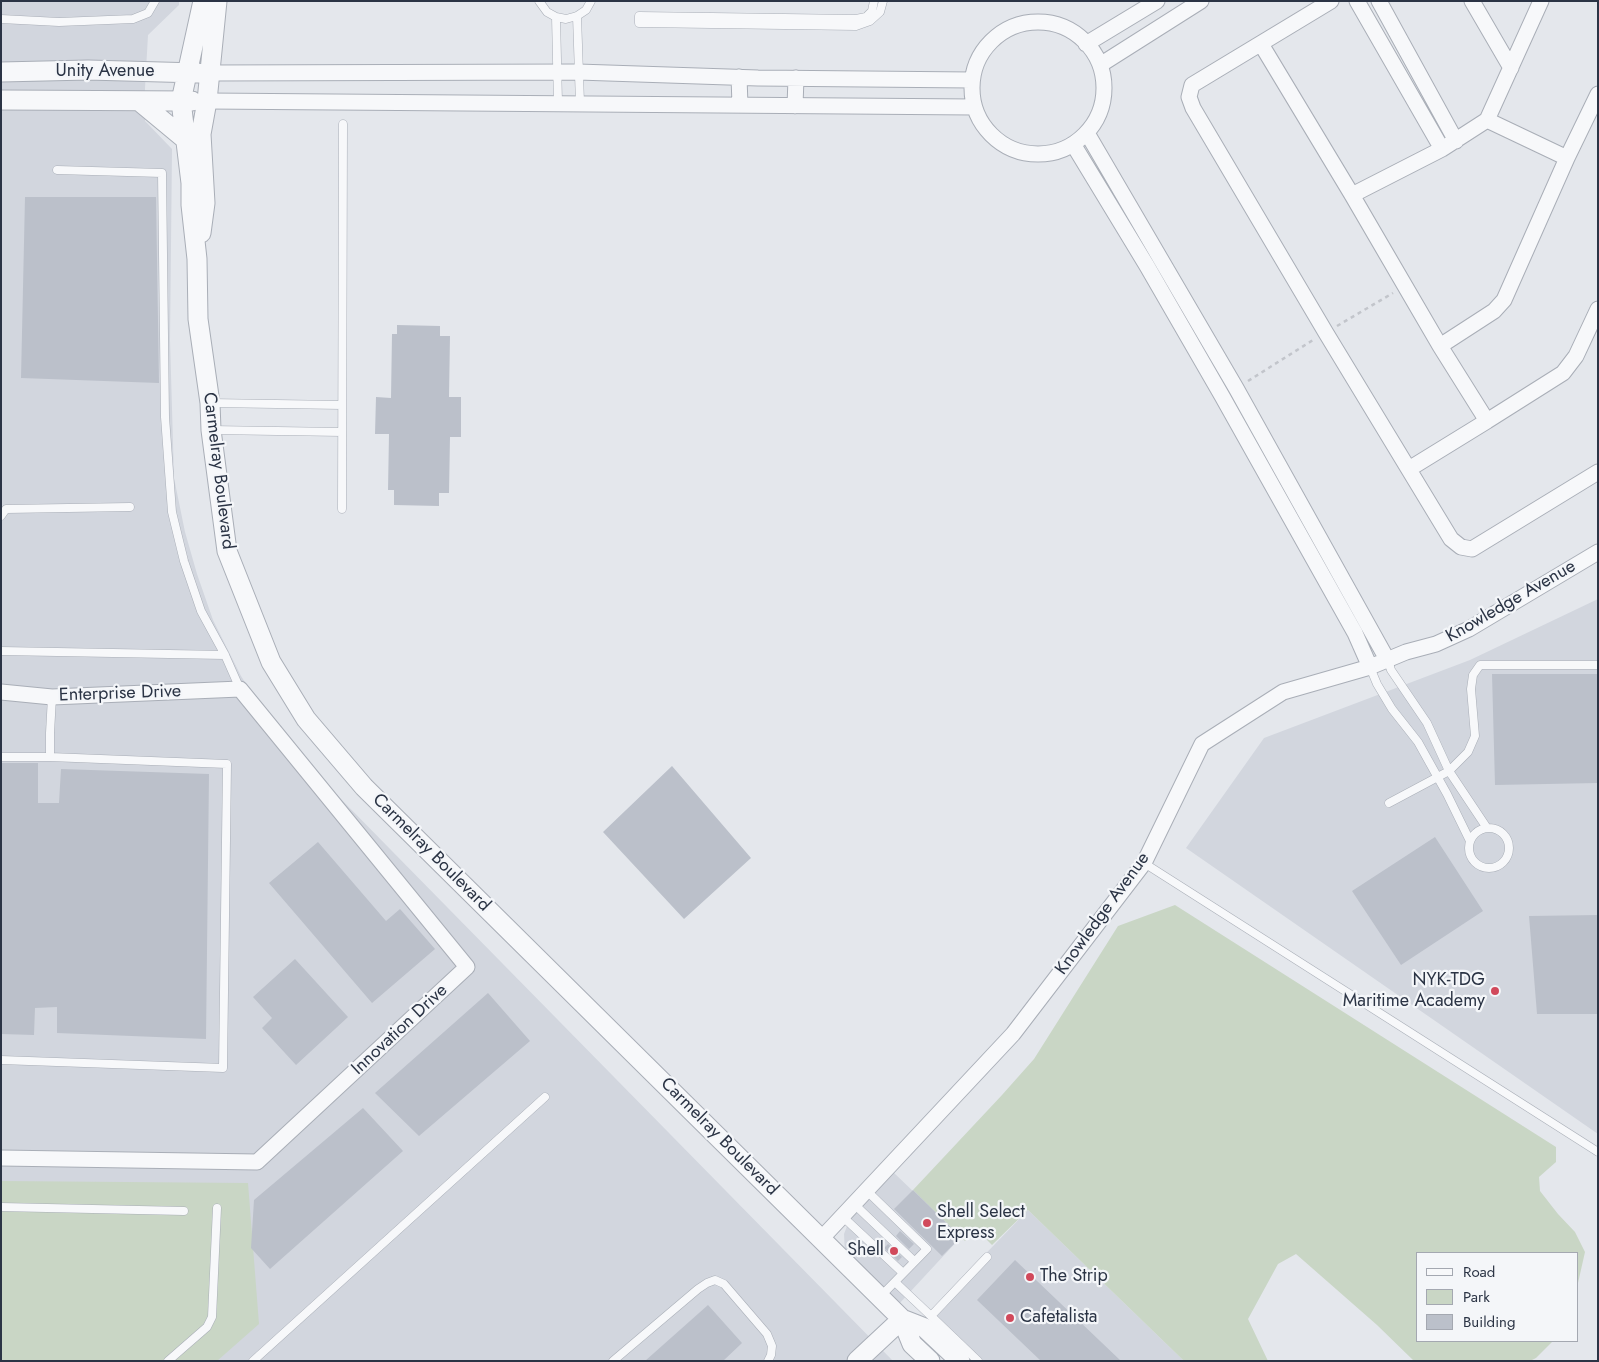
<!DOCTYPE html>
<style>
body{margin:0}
#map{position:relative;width:1599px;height:1362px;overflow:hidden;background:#e4e7ec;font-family:Jost,sans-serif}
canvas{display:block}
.frame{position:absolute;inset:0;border:2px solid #2b3445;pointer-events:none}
.legend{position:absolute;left:1416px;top:1252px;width:162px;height:90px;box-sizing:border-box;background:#f4f6f9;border:1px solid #a4a8b1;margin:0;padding:6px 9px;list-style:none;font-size:15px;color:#2b3445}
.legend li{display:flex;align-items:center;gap:10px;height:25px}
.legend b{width:25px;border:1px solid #a4a8b1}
</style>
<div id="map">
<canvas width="1599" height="1362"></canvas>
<div class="frame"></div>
<ul class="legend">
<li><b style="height:6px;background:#f7f8fa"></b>Road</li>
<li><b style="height:14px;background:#c9d6c5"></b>Park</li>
<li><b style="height:14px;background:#bbc0ca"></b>Building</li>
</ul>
</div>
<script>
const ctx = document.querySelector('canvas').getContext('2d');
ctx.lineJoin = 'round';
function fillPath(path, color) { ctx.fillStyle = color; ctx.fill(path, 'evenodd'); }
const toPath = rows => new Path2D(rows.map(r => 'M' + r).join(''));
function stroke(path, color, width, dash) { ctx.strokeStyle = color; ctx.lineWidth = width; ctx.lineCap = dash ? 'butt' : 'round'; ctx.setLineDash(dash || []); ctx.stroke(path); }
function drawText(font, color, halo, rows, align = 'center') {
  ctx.font = font + ' Jost,sans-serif'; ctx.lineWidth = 4.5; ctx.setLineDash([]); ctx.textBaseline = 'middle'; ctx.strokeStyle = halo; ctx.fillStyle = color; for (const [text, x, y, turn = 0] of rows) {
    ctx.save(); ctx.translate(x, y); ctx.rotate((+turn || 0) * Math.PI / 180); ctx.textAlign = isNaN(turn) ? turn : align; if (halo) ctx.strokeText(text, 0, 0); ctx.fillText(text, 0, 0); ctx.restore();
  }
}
const built = toPath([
 [1,1,179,1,179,5,148,35,145,88,145,121,172,149,170,340,174,478,185,532,197,574,213,620,241,676,280,737,893,1361,1,1361],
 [1598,599,1598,1134,1186,848,1264,738,1470,660],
 [893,1172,961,1237,898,1305,845,1254,844,1234,849,1221],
 [1028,1210,1184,1361,983,1361,931,1310]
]);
const green = toPath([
 [1175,905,1556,1147,1556,1162,1539,1177,1540,1191,1558,1214,1575,1232,1585,1252,1578,1283,1578,1253,1418,1253,1418,1341,1553,1341,1536,1358,1530,1361,1414,1361,1377,1325,1296,1254,1278,1264,1248,1319,1268,1361,1184,1361,1028,1210,992,1245,976,1229,965,1241,913,1190,1002,1095,1034,1059,1118,926],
 [1,1181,248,1183,259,1324,217,1361,1,1361]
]);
const building = toPath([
 [25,197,156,197,159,383,21,378],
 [397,325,440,326,440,336,450,336,449,397,461,397,461,437,450,437,449,493,439,493,439,506,394,505,394,490,388,490,389,434,375,434,376,397,391,398,392,334,397,334],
 [1492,674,1598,674,1598,783,1495,785],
 [1,763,38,763,38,803,59,803,61,769,209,774,206,1039,57,1033,57,1007,35,1008,34,1035,1,1034],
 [672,766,751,858,684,919,603,832],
 [1435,837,1483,911,1401,965,1352,891],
 [318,842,386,921,400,909,435,949,372,1003,269,883],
 [1598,915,1598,1014,1537,1014,1529,916],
 [295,959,348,1017,296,1065,262,1028,272,1018,253,997],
 [488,993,530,1041,419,1136,375,1093],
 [363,1108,403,1151,270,1269,251,1248,254,1200],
 [913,1190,961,1237,942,1256,894,1209],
 [900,1231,914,1244,909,1249,896,1236],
 [888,1244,902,1257,898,1261,884,1248],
 [1015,1260,1121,1361,1041,1361,977,1300],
 [708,1305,742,1343,723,1361,645,1361]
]);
const path = toPath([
 [1337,326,1393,293],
 [1248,381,1313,340]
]);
const service = toPath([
 [539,1,547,12,556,17,566,19,577,16,586,10,591,1],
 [874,1,872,11,866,17,856,19,639,16,639,23,856,26,870,21,880,12,883,1],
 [577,16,580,103],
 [556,17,558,103],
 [1,19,59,22,133,19,148,13,155,1],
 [57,170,162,173,165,417,172,512,184,561,201,611,225,655,240,689],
 [210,403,342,405],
 [211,430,342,432],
 [342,509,343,124],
 [1,516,6,509,130,507],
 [1,651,225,655],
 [1388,661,1391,670,1427,723,1449,771,1487,828],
 [1370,667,1377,684,1392,709,1418,742,1447,794,1470,841],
 [1,757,50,757,227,764,223,1068,1,1060],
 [50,757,50,733,52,697],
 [1389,803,1449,771,1468,752,1475,736,1471,689,1473,675,1480,665,1598,665],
 '1469 848a20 20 0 1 1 40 0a20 20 0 1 1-40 0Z',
 [1144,863,1598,1152],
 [866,1190,927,1249,880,1297],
 [853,1203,914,1261],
 [1,1207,184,1211],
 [842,1216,903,1273],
 [895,1282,931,1316],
 [168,1361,207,1327,212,1317,217,1208],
 [253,1361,545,1097],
 [613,1361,698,1289,707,1283,715,1280,724,1284,767,1334,772,1346,771,1355,768,1361],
 [978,1361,931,1316,987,1257]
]);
const minor = toPath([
 [1331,1,1192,85,1189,97,1193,108,1326,333,1451,539,1461,547,1472,549,1598,472],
 [1357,1,1442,149],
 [1379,1,1456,141],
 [1472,1,1511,68],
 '972 88a66 66 0 1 1 132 0a66 66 0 1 1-132 0Z',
 [1086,44,1157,1],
 [1261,44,1352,195,1440,346,1487,421,1563,373,1576,356,1598,309],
 [1100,65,1201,1],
 [209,73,578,72,758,78,972,80],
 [739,77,740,105],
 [207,101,974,107],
 [795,106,796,78],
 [1487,120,1567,158],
 [1087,133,1236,388,1388,661],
 [1073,144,1147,266,1222,396,1355,633,1370,667],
 [1352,195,1442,149,1487,120,1541,1],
 [1440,346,1494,311,1504,300,1567,158,1598,94],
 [1409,469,1487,421],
 [1,692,52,697,240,689,467,967,257,1162,1,1158],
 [821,1239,1013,1034,1144,863,1202,744,1283,692,1370,667,1406,652,1436,644,1469,629,1598,552]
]);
const tertiary = toPath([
 [203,1,181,101,191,183,191,205,197,259,198,319,210,403,211,430,227,551,271,662,306,719,364,787,902,1319,925,1328,960,1361],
 [1,72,88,70,198,73],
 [1,100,192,101],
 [139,101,186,140],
 [201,233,205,203,201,134,207,101,217,1],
 [902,1319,912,1344,930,1361],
 [857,1361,902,1319]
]);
const markers = [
 [1495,991,5,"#d1495b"],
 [927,1223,5,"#d1495b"],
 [894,1251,5,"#d1495b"],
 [1030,1277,5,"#d1495b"],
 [1010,1318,5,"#d1495b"]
];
const streetNames = [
 ["Unity Avenue",105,72],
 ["Carmelray Boulevard",218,471,83],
 ["Knowledge Avenue",1511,602,-30],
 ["Enterprise Drive",120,694,-2],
 ["Carmelray Boulevard",431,853,45],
 ["Knowledge Avenue",1103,914,-54],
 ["Innovation Drive",400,1030,-43],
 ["Carmelray Boulevard",719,1137,45]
];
const poiNames = [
 ["NYK-TDG",1485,981,"right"],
 ["Maritime Academy",1485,1002,"right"],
 ["Shell Select",937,1213],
 ["Express",937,1234],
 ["Shell",884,1251,"right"],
 ["The Strip",1040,1277],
 ["Cafetalista",1020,1318]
];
fillPath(built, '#d2d6de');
fillPath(green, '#c9d6c5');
fillPath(building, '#bbc0ca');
stroke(service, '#a9aeb7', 9);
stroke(minor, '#a9aeb7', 17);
stroke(tertiary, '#a9aeb7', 21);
stroke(path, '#c2c5cb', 2.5, [4, 4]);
stroke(service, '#f7f8fa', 8);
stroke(minor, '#f7f8fa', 15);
stroke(tertiary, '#f7f8fa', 19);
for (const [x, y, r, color] of markers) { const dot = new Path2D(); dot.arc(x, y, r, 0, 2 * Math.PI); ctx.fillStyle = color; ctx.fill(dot); stroke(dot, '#f4f6f9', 2); }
drawText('18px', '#2b3445', '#f4f6f9', streetNames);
drawText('18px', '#2b3445', '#f4f6f9', poiNames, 'left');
</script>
